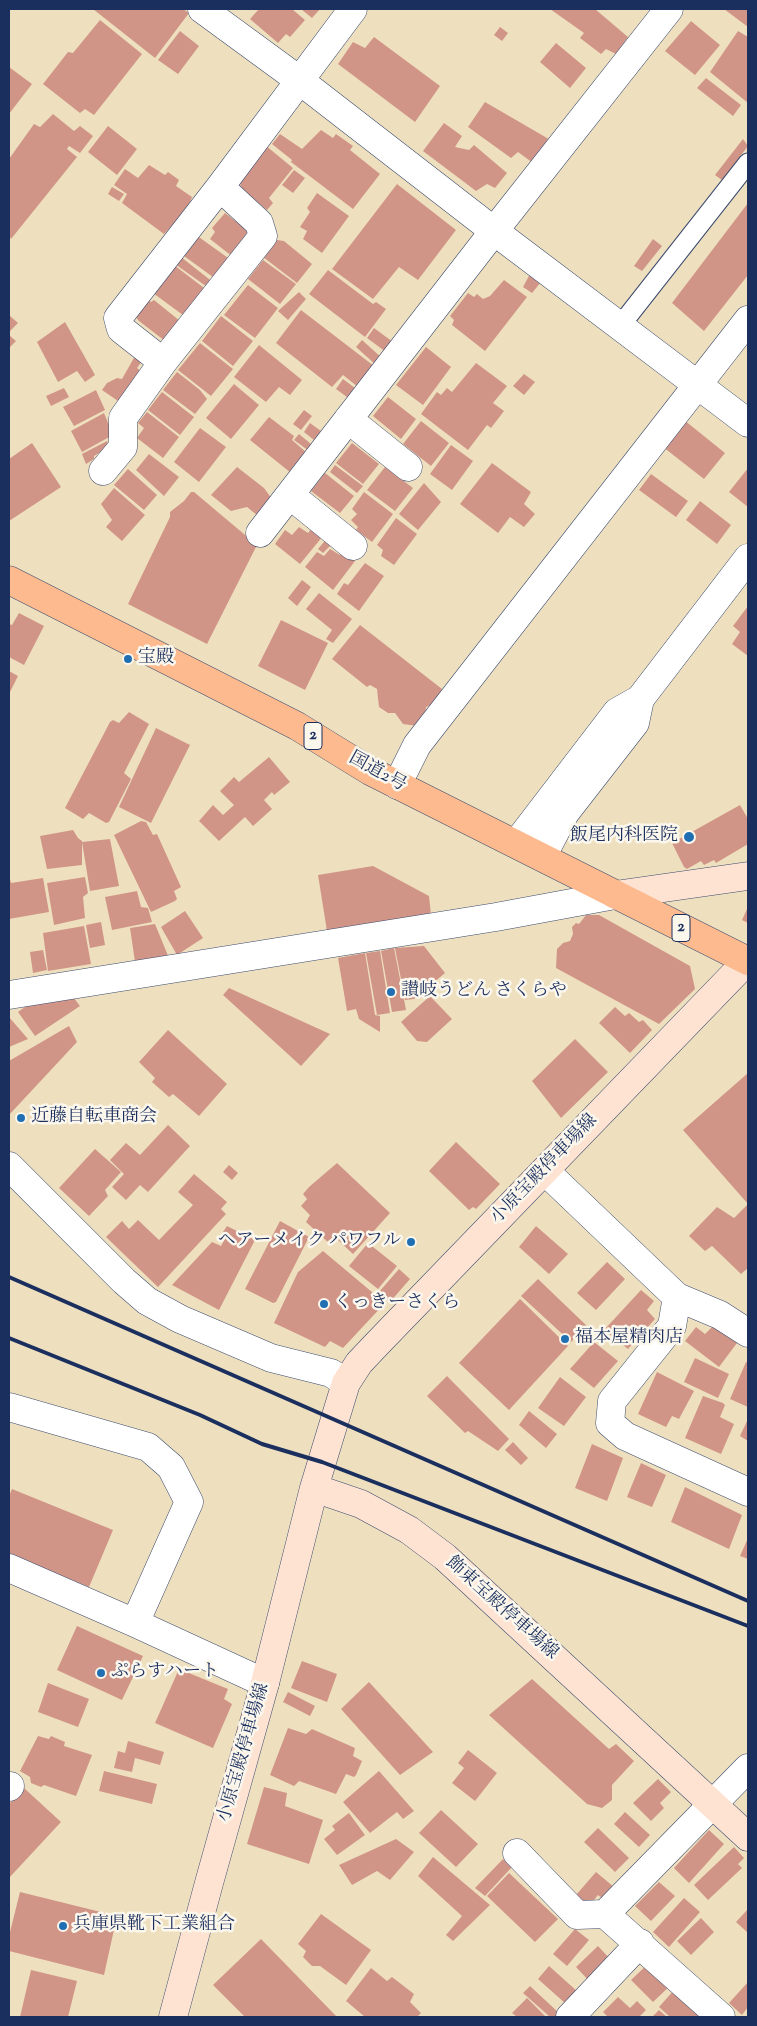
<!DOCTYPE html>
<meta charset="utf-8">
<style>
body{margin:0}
#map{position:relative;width:757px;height:2026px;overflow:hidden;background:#eee0bf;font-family:"Sorts Mill Goudy",serif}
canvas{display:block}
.frame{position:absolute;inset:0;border:10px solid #1b2f5e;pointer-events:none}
</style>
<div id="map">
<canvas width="757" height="2026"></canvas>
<div class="frame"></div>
</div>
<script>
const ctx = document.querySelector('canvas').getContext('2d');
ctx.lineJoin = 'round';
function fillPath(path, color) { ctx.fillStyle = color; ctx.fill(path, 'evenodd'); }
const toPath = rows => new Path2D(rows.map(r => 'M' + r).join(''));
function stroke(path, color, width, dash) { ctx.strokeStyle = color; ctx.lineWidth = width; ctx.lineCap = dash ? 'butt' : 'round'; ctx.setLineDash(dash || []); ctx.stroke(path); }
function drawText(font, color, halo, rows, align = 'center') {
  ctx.font = font + ' "Sorts Mill Goudy","Noto Serif JP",serif'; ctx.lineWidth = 5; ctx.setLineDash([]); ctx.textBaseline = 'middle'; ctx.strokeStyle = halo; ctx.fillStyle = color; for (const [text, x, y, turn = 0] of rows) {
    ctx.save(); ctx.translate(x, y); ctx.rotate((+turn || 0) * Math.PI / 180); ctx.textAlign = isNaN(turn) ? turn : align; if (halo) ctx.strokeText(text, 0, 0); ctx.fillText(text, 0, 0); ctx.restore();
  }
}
const building = toPath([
 [93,9,183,9,189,13,155,58],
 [259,9,292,9,305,20,290,37,286,34,278,43,250,19],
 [301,9,320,9,312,18],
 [550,9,595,9,628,37,616,54,606,49,601,54,580,38,584,33],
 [724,9,748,9,748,27],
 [100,20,142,54,94,115,85,109,80,113,43,84,68,52,73,53],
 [691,21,720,45,695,75,665,51],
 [500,27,508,33,502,41,494,35],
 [180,31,199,46,178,74,158,60],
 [738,31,748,37,748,103,710,72],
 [374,37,440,86,415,122,338,64,353,42,365,48],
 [556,43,586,68,570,88,540,62],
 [9,67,32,84,9,114],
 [706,78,741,105,733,116,697,88],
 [485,102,547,138,548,139,533,163,518,152,511,158,468,127],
 [53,114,74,131,80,126,93,136,80,153,69,146,67,149,77,157,11,239,9,235,9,159,34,124,40,127],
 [444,123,462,136,455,147,469,150,474,145,507,173,495,188,487,184,476,191,423,151],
 [108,126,137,149,117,175,88,152],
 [321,130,333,138,336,134,353,146,350,150,380,174,353,209,291,162,292,160,272,144,280,134,302,149],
 [743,139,748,146,722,180,715,175],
 [265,145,293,168,269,198,273,203,267,210,241,189,240,182],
 [149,165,165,175,168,172,179,180,176,186,192,197,187,210,164,234,122,203,127,194,114,185,125,169,138,178],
 [294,170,305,178,293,193,282,185],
 [397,184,456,230,418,280,399,267,373,299,332,269],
 [112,187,124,194,119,201,108,194],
 [317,193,349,216,322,253,303,239,307,231,300,227,310,212,307,208],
 [748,203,748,275,704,331,672,303],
 [225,213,248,231,233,257,210,239,215,232,212,228],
 [196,235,231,260,217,280,184,256],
 [653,239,662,246,642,271,634,266],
 [277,240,284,241,312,264,297,283,263,257],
 [181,257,214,283,210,289,175,264],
 [263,260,296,284,280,304,248,279],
 [174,265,208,291,187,318,153,293],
 [328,270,373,304,376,302,386,309,365,337,309,294],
 [530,274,541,282,532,293,523,287],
 [504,280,527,297,485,351,452,325,454,320,450,316,468,293,474,297,477,294,483,299,490,296],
 [248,285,278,308,255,338,224,315],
 [299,292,306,299,288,320,278,311],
 [147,299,151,302,154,300,180,321,165,341,139,321,135,316],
 [301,310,374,366,358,387,343,375,332,387,276,343],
 [9,315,18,323,9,332],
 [221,316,253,341,233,366,202,341],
 [65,322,95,375,85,382,77,371,58,382,37,342],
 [374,328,393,342,386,352,367,338],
 [9,335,16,341,9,348],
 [362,340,382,358,376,365,356,347],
 [200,343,233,369,211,396,178,370],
 [259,345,302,380,290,395,279,387,266,402,234,377],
 [426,347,451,367,423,405,396,385],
 [135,356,142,361,137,368,143,373,121,403,102,390,107,383,117,378,122,379],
 [476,363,507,386,493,403,504,411,491,428,487,425,468,450,421,414,437,392,441,395,447,388,452,392],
 [177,372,200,390,207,399,195,414,163,390],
 [524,374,535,382,524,395,513,386],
 [343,379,359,391,351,400,336,389],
 [234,384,259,405,231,439,206,418],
 [64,388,69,397,51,406,46,396],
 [96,390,105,410,74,426,63,407],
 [162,392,194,417,180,435,148,410],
 [388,397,416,419,401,439,373,416],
 [304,410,312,416,301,430,293,424],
 [147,412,179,437,163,458,137,438,144,428,138,423],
 [104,413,113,435,82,452,71,431],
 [269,417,294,436,292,440,307,453,291,473,250,440],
 [684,420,725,453,704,479,663,447],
 [421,421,449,443,431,466,403,444],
 [310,423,321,431,314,440,304,432],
 [200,428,226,447,199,482,174,462],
 [299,434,317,449,313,454,294,440],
 [107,441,109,447,94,456,94,459,86,464,82,454],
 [32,443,61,487,9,521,9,459],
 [352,443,379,464,363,484,336,463],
 [451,445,473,461,452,490,430,474],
 [149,454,179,477,164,496,136,470],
 [492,463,531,492,524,504,535,514,524,527,510,517,498,533,460,504],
 [335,465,363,486,357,493,330,472],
 [237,467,264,488,272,499,258,516,247,507,231,511,211,495],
 [385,467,413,488,395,511,367,490],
 [748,468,748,507,729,492],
 [128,469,157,495,144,510,114,485],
 [325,473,354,496,340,513,311,491],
 [651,474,688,501,676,517,639,490],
 [424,483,441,502,418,530,399,514],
 [114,488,145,515,122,541,106,527,112,520,101,504],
 [191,492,194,492,257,545,207,644,128,604,170,517,170,512,184,501],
 [364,492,393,514,372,542,356,530,358,527,351,520,357,514,352,509],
 [700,501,731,525,717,544,686,520],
 [396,518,417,534,394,565,381,556,383,550,377,545],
 [299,527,308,533,312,528,323,536,300,564,275,544,285,530,292,535],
 [328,537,336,544,333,548,330,546,323,553,318,549],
 [330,549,340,555,343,552,355,561,333,590,305,567,317,552,324,556],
 [365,563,384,576,359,611,337,594,344,583,348,585],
 [302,580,311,587,297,606,288,598],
 [319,593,352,619,333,643,326,639,332,630,306,609],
 [748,606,748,656,732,644,740,632,733,626],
 [19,613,44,626,24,665,9,657,9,624,12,625],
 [281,620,328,643,305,690,258,666],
 [360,625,442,689,436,703,426,707,425,718,418,726,403,724,395,713,388,713,379,707,377,689,370,685,367,687,332,659],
 [9,671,18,676,9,694],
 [129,712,149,724,124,773,131,779,109,822,106,823,89,813,83,819,65,808,110,722,113,720,119,723],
 [156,728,190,745,151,823,119,807],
 [269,757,290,782,274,795,272,792,264,800,272,809,253,826,245,817,219,841,199,821,213,805,223,815,234,805,220,791,234,777,239,782],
 [740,805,748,819,748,844,716,863,714,860,704,865,701,861,687,869,684,867,672,843],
 [141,821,146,822,153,835,157,834,181,887,174,891,177,899,175,901,151,912,114,835],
 [73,830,78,838,82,841,82,865,47,869,40,836],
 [110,839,119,886,90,891,82,842],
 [373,866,429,896,431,915,327,931,318,875],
 [9,875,11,883,43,878,49,912,9,919],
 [85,877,88,893,83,897,85,918,54,925,47,883],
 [137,891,141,907,148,908,152,922,112,930,105,897],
 [748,907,748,923,742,920],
 [185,911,203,938,177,955,161,927],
 [586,915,599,915,690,966,695,989,659,1024,556,968,557,949,563,943,570,941,573,934,572,927,576,923,579,924],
 [101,922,105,945,90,948,86,925],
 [155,924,169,958,135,962,130,928],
 [84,926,91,964,48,971,43,933],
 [424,946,445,973,414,999,405,1000,395,948],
 [394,948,406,1010,392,1012,381,951],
 [43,950,47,970,33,973,30,952],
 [380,951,390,1013,377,1015,366,953],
 [365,953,375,1015,380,1016,380,1032,359,1019,356,1009,347,1011,338,958],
 [229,988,330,1034,301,1066,223,995],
 [71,994,80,1006,35,1036,18,1012,36,999],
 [430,996,452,1019,427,1042,417,1041,401,1022],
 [615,1007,625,1016,629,1013,639,1022,643,1020,652,1030,630,1053,599,1023],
 [9,1017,28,1039,9,1047],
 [69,1026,77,1042,9,1115,9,1061],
 [168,1030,227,1084,199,1116,173,1094,169,1097,152,1082,155,1078,139,1062],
 [575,1039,608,1072,561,1118,532,1081],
 [748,1073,748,1204,683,1130],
 [168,1125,190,1146,148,1192,140,1185,126,1200,112,1187,124,1174,110,1160,126,1143,140,1155],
 [456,1142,500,1184,476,1209,473,1207,469,1210,429,1171],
 [95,1149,121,1172,105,1190,108,1196,89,1216,59,1188],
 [337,1163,390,1213,353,1254,337,1239,330,1244,306,1222,310,1215,301,1206,307,1199,303,1194,309,1187],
 [229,1165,238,1173,232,1180,223,1172],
 [194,1174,227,1202,221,1209,226,1214,158,1287,106,1237,122,1221,129,1229,138,1220,159,1240,193,1205,178,1192],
 [748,1204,748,1268,741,1274,712,1246,705,1251,689,1236,717,1207,734,1218],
 [280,1221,309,1237,276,1302,273,1303,245,1289],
 [227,1226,255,1240,219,1310,172,1285,212,1242,221,1246,227,1235,223,1232],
 [536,1226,568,1254,549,1274,519,1247],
 [368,1243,397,1266,378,1289,349,1266],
 [323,1251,385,1303,343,1348,330,1341,325,1347,274,1323,298,1272],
 [607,1262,625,1279,596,1310,577,1293],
 [399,1269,410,1279,390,1302,379,1292],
 [538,1279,587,1326,571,1342,521,1296],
 [641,1290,654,1301,647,1310,655,1319,628,1349,604,1330],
 [520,1299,568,1346,509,1410,459,1363],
 [714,1325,737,1343,719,1367,685,1341,696,1327,705,1334],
 [594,1342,618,1361,594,1388,570,1369],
 [695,1358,729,1374,718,1398,684,1382],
 [746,1362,748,1363,748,1407,730,1399],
 [657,1372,694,1391,679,1419,672,1416,666,1427,638,1414],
 [447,1376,509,1439,498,1451,468,1431,465,1433,427,1396],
 [560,1377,586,1397,564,1426,538,1408],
 [703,1396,723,1403,725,1405,720,1417,734,1424,721,1454,685,1438],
 [529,1411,557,1434,546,1448,519,1425],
 [748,1419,748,1441,740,1436],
 [513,1442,528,1458,521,1465,505,1450],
 [592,1444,623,1458,607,1501,575,1488],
 [641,1463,666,1475,652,1507,627,1497],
 [685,1487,742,1515,729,1549,671,1522],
 [12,1489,113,1530,89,1587,9,1554,9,1496],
 [748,1538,748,1559,740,1556],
 [77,1626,143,1656,122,1700,57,1670],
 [302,1661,337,1674,327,1702,291,1688],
 [179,1669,228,1689,224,1699,232,1704,213,1748,155,1723],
 [532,1679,609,1749,616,1744,634,1761,612,1785,612,1800,602,1808,587,1804,489,1715],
 [369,1682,433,1752,400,1775,341,1709],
 [48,1683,89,1699,78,1727,38,1712],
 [288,1692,315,1706,310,1716,283,1702],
 [288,1728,306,1734,312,1729,355,1748,353,1756,362,1761,356,1775,354,1777,346,1774,336,1794,299,1781,294,1786,270,1775],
 [38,1736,49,1739,51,1736,65,1742,64,1746,92,1755,76,1796,44,1785,41,1787,31,1783,30,1777,20,1771],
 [128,1741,164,1752,160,1765,135,1758,132,1772,114,1768,118,1751,125,1753],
 [468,1750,497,1773,475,1801,452,1783,464,1768,458,1763],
 [104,1771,157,1784,152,1804,99,1791],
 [379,1771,414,1811,403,1819,397,1812,370,1833,343,1802],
 [658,1779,671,1792,660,1803,664,1808,651,1821,633,1803],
 [264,1787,287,1793,285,1806,323,1820,309,1864,247,1844],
 [24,1788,61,1822,9,1878,9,1804],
 [441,1810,478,1844,456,1867,419,1833],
 [625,1812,650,1835,639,1847,614,1824],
 [349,1813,365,1835,337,1855,324,1839,335,1830,332,1826],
 [598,1828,629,1858,615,1872,584,1842],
 [709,1830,724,1844,689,1883,674,1868],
 [396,1839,414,1852,390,1880,377,1871,352,1885,339,1865],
 [734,1847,744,1858,738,1864,742,1868,708,1900,694,1885],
 [433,1857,490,1905,453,1941,446,1935,462,1916,418,1876],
 [503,1859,512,1867,485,1896,475,1888],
 [596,1872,614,1887,603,1899,598,1895,589,1906,576,1895],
 [509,1873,558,1919,535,1942,487,1896],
 [659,1882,675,1896,651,1921,635,1906],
 [20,1892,117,1916,104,1975,9,1951,9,1936],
 [684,1898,700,1912,669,1947,653,1932],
 [748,1909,748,1933,736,1922],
 [321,1914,371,1950,346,1985,320,1966,312,1966,303,1957,306,1951,298,1944],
 [701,1918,714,1932,691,1955,677,1941],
 [575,1929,589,1940,567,1966,553,1954],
 [261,1939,337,2017,245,2017,213,1985],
 [598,1946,612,1961,590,1982,576,1967],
 [649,1963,671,1985,653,2002,631,1980],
 [549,1966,578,1992,566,2004,538,1979],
 [371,1968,387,1981,392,1977,414,1994,410,2002,421,2013,417,2017,365,2017,346,2001],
 [31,1970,77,1981,68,2017,20,2017],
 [748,1982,748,2007,742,2015,729,2003],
 [530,1986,559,2013,555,2017,550,2017,523,1993],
 [675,1989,705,2017,670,2017,659,2007],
 [618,1997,630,2008,637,2001,646,2010,639,2017,608,2017,603,2012],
 [527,1998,546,2017,517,2017,512,2013],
 [659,2010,667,2017,652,2017]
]);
const service = toPath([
 [620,326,748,163]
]);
const minor = toPath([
 [202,9,299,80,494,231,748,423],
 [163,362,121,329,118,318,220,187,353,9],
 [348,419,408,467],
 [103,471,123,447,123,418,163,362,263,236,259,223,220,187],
 [290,495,353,546],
 [260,533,494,231,669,9],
 [397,785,417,745,748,320],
 [516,844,617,712,640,699,748,558],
 [542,857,565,813,635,723,640,699],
 [9,995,496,917,615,895],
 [545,1171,677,1297,672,1326,612,1401,610,1423,625,1436,748,1492],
 [677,1297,720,1315,748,1333],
 [9,1407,148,1447,171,1467,189,1502,135,1623],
 [9,1568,135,1623,265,1683],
 [9,1787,10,1786],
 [517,1853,577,1915,605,1914,748,1768],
 [605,1914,721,2017],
 [570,2017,640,1943]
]);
const tertiary = toPath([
 [9,1166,124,1281,147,1301,180,1319,271,1358,331,1373,346,1383]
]);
const secondary = toPath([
 [615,895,748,876],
 [314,1488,361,1504,409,1530,445,1557,748,1837],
 [173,2017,209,1883,265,1683,314,1488,346,1383,359,1363,375,1346,747,961]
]);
const trunk = toPath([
 [9,580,297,726,370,771,748,961]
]);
const rail = toPath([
 [9,1277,748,1601],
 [9,1338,200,1415,262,1444,322,1462,748,1626]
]);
const markers = [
 [128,659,5,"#1f6fb2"],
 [689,837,6,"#1f6fb2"],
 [391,992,5,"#1f6fb2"],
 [21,1118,5,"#1f6fb2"],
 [411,1242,5,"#1f6fb2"],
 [324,1304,5,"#1f6fb2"],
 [565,1339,5,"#1f6fb2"],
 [101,1673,5,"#1f6fb2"],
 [63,1926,5,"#1f6fb2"]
];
const shields = [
 [313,736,18],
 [681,928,18]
];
const shieldNames = [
 ["2",313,736],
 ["2",681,928]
];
const poiNames = [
 ["宝殿",138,659],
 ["飯尾内科医院",678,837,"right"],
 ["讃岐うどん さくらや",401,992],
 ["近藤自転車商会",31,1118],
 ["ヘアーメイク パワフル",401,1242,"right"],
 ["くっきーさくら",334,1304],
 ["福本屋精肉店",575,1339],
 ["ぷらすハート",111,1673],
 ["兵庫県靴下工業組合",73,1926]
];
const streetNames = [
 ["国道2号",377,773,29],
 ["小原宝殿停車場線",545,1170,-46],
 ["飾東宝殿停車場線",501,1609,42],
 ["小原宝殿停車場線",245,1753,-74]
];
fillPath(building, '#d19587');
stroke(service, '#3b4a6d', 21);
stroke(minor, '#3b4a6d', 29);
stroke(tertiary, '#3b4a6d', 29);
stroke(secondary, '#3b4a6d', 29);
stroke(trunk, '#3b4a6d', 29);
stroke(service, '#fff', 19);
stroke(minor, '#fff', 28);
stroke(tertiary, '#fff', 28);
stroke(secondary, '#fee3d2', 28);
stroke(trunk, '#fcba8e', 28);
stroke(rail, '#1b2f5e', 4);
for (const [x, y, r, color] of markers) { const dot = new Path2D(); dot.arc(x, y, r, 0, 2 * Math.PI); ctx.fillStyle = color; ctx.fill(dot); stroke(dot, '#fbf7ec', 2); }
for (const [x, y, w] of shields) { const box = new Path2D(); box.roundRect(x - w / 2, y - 13.5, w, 27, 4); ctx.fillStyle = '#fbf7ec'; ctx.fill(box); stroke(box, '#1b2f5e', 1); }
drawText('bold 16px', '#1b2f5e', null, shieldNames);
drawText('18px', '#1b2f5e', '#fbf7ec', poiNames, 'left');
drawText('18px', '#1b2f5e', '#fbf7ec', streetNames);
</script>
